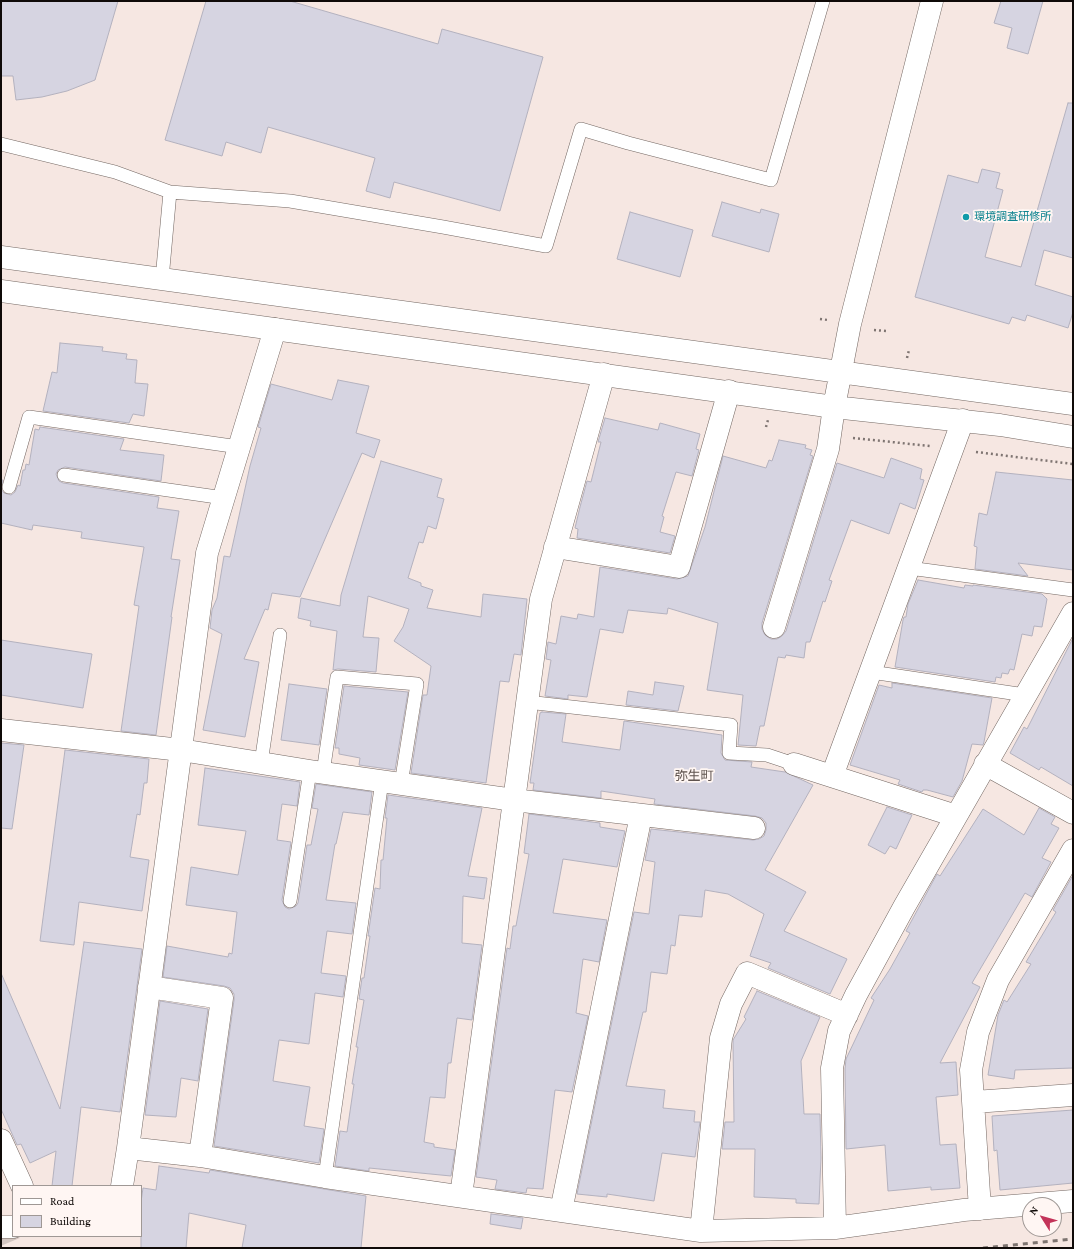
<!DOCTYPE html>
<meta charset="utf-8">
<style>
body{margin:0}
#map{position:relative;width:1074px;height:1249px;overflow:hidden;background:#f6e7e2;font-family:"Crimson Pro",serif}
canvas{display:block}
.frame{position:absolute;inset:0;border:2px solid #0f0a08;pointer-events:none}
.legend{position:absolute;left:12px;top:1185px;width:130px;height:52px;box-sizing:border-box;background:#fff6f3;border:1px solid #9f9895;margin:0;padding:5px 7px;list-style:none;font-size:12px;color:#0f0a08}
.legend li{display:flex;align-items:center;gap:8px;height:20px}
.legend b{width:20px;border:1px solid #9f9895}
.north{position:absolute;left:1022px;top:1197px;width:40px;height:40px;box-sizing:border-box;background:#fff6f3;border:1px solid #9f9895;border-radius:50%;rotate:307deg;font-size:11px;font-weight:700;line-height:16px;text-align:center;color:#0f0a08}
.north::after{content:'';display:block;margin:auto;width:14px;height:18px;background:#c33359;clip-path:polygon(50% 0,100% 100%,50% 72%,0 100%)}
</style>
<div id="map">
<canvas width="1074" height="1249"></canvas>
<div class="frame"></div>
<ul class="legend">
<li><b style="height:5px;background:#fff"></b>Road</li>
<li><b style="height:11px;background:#d6d4e1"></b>Building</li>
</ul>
<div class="north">N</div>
</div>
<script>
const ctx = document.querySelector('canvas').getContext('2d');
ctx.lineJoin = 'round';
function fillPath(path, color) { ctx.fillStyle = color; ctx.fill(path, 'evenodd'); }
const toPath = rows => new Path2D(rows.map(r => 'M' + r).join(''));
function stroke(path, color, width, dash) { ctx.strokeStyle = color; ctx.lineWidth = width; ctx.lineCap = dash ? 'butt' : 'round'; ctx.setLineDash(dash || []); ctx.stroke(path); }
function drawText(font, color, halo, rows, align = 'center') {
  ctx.font = font + ' "Crimson Pro","Noto Sans JP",serif'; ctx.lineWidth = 3.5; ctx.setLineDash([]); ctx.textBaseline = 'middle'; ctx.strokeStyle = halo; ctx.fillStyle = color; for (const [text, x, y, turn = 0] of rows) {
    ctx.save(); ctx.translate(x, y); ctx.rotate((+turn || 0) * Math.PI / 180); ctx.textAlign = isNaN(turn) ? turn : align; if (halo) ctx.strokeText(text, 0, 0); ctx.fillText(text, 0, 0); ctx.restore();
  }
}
const building = toPath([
 [1,1,118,1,95,80,67,91,42,97,16,100,13,76,1,76,1,1],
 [206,1,290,1,438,44,442,29,543,57,500,211,394,182,390,198,366,191,375,158,268,127,261,153,226,142,222,156,165,140,206,1],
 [1001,1,1043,1,1028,54,1007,48,1012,28,994,23,1001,1],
 [1068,103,1073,103,1073,258,1044,250,1035,285,1073,297,1073,312,1068,328,1027,315,1025,321,1012,317,1009,324,915,297,948,175,978,183,982,169,1000,173,996,188,1003,190,985,257,1021,267,1068,103],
 [722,202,760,213,761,209,779,214,769,252,712,236,722,202],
 [630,212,693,230,680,277,617,259,630,212],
 [60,343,103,347,102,351,127,354,126,359,137,360,135,383,148,384,144,416,133,414,129,423,43,411,52,372,57,373,60,343],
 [338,380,369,386,356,433,380,440,374,458,362,453,300,597,272,593,268,610,265,609,244,659,259,662,245,737,203,730,222,634,210,628,212,610,217,598,224,556,230,557,250,466,261,428,258,427,271,384,332,400,338,380],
 [605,418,658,430,660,423,700,434,696,449,699,450,692,476,676,472,662,516,664,517,660,532,675,536,670,553,577,538,578,529,575,528,580,507,587,481,591,482,601,442,598,442,605,418],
 [40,427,124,439,120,450,164,455,161,481,65,467,58,470,56,474,59,481,63,483,159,497,157,508,179,511,171,559,180,560,171,617,172,617,156,735,121,731,139,606,134,605,144,547,81,538,82,532,33,525,32,530,1,523,1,480,3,480,1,489,4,493,11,495,15,492,18,485,20,486,23,470,25,470,26,464,29,465,35,429,39,430,40,427],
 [779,440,806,445,805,448,812,450,810,455,813,456,762,623,762,629,765,635,771,639,777,639,782,636,786,631,837,463,884,478,891,458,922,469,920,479,924,480,915,509,900,503,889,534,851,520,829,580,832,581,825,602,823,601,810,642,806,642,804,658,786,655,785,658,778,657,764,726,760,726,756,746,738,745,743,695,707,690,718,623,668,608,667,614,628,610,623,633,600,629,587,697,568,695,568,699,545,696,551,660,546,659,548,642,556,644,561,616,577,619,578,614,594,617,600,567,677,579,688,576,705,527,723,456,766,468,769,460,772,461,779,440],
 [381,461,442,479,437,497,444,499,436,529,428,526,423,543,419,542,408,578,421,583,421,586,433,590,427,608,481,617,483,594,527,599,521,655,514,654,509,682,500,681,486,783,411,773,423,695,427,695,431,666,394,641,403,627,409,609,368,596,363,637,379,638,376,672,338,669,333,670,337,631,310,626,311,621,298,618,301,598,340,606,341,595,381,461],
 [996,472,1073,480,1073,570,1018,563,1028,576,975,569,977,547,974,546,979,513,987,515,996,472],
 [918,580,964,588,965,585,973,586,973,585,1042,594,1047,599,1042,627,1034,626,1032,636,1022,634,1014,670,1010,669,1008,674,1002,673,1001,678,996,677,995,682,895,667,903,620,904,617,906,617,908,604,918,580],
 [1073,638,1073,786,1041,767,1039,770,1010,753,1024,727,1027,729,1073,638],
 [1,640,92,654,83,708,1,695,1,640],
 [655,682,684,686,678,711,626,705,628,691,653,695,655,682],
 [892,683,992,698,984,742,983,745,972,744,962,781,953,797,927,790,923,790,922,792,898,784,900,780,850,765,879,685,892,688,892,683],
 [289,684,327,689,319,745,281,740,289,684],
 [344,686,408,692,395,770,359,765,360,758,339,754,339,748,335,748,344,686],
 [542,712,566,714,562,742,620,750,624,721,722,735,721,753,725,760,752,762,751,767,785,772,813,785,765,870,806,892,784,931,847,959,830,994,768,968,771,963,750,956,764,914,728,894,705,890,702,917,679,915,675,946,671,945,667,974,651,972,646,1012,643,1012,626,1086,665,1090,663,1108,695,1111,694,1122,700,1122,695,1157,662,1153,654,1201,607,1194,607,1197,577,1194,634,912,649,914,655,862,645,860,651,829,753,840,759,839,764,836,766,830,766,823,762,818,755,816,654,804,655,799,601,791,601,798,533,790,534,783,530,783,540,713,542,712],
 [1,743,24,745,12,829,1,828,1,743],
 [65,750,149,759,147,783,144,783,140,815,137,814,130,857,149,860,142,911,79,902,74,945,40,941,65,750],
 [205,768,300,782,297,806,282,804,277,840,291,842,282,900,285,907,289,909,296,906,298,903,307,845,311,845,318,809,312,808,316,784,372,792,369,815,343,812,336,844,335,844,326,900,356,903,352,934,327,931,321,973,346,976,343,997,315,993,309,1044,279,1040,273,1081,310,1087,304,1126,324,1129,319,1163,214,1146,234,1000,234,994,230,988,224,986,163,977,167,946,228,957,229,953,232,954,237,912,186,905,191,867,238,875,246,831,198,825,205,768],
 [388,795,482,808,468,876,487,878,484,899,463,896,462,943,482,945,472,1020,457,1018,451,1063,448,1063,445,1098,430,1097,424,1142,434,1144,434,1147,455,1150,451,1176,369,1168,369,1171,335,1166,340,1131,347,1132,354,1084,352,1084,358,1047,356,1047,364,1000,359,999,362,978,364,978,370,936,368,936,375,888,380,889,381,860,383,860,387,818,385,818,388,795],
 [887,807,912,815,896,849,890,846,885,854,868,845,887,807],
 [1039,808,1055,817,1051,824,1059,828,1042,858,1051,862,1032,897,1025,893,972,983,980,987,940,1063,956,1062,958,1095,936,1097,940,1145,956,1144,960,1188,931,1190,931,1187,888,1191,885,1145,846,1149,845,1069,846,1059,874,1000,871,998,890,969,910,933,906,931,937,874,940,876,983,809,1024,835,1039,808],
 [529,814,600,823,600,827,625,831,617,867,563,859,553,913,607,920,599,962,583,959,576,1013,588,1016,572,1092,555,1090,543,1189,527,1188,526,1193,495,1189,497,1180,476,1177,507,948,510,949,513,926,516,926,529,854,524,853,529,814],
 [1073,875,1073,1068,1015,1070,1014,1079,988,1075,998,1015,1004,1000,1007,1002,1031,964,1026,962,1056,912,1053,910,1073,875],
 [84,942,142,949,120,1112,81,1107,72,1186,52,1186,56,1151,30,1163,21,1144,17,1145,1,1109,1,973,60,1109,84,942],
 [757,991,820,1017,801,1061,804,1114,820,1114,821,1158,819,1204,796,1203,796,1199,754,1197,755,1149,722,1149,725,1122,734,1122,733,1040,746,1019,744,1017,757,991],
 [160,1001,208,1009,198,1081,181,1078,176,1117,145,1115,160,1001],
 [1073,1110,1073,1183,1000,1190,997,1150,994,1151,992,1116,1073,1110],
 [159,1166,209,1173,210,1170,366,1196,361,1248,242,1248,246,1225,189,1213,186,1248,141,1248,141,1202,143,1188,156,1190,159,1166],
 [491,1214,523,1218,521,1229,490,1224,491,1214]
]);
const tertiaryTunnel = toPath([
 [1,1222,12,1248]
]);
const path = toPath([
 [820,319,828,320],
 [874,330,886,331],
 [907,358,909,350],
 [766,427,768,420],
 [853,438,930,446],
 [976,452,1073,464]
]);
const service = toPath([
 [1,144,115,172,170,192,290,201,443,227,546,246,581,129,628,143,771,180,823,1],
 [162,279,170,192],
 [64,475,224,498],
 [9,487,29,417,239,447],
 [909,568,1073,590],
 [871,672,1025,695],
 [527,702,731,725,729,753,767,755,794,764],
 [261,763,280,635],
 [323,773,337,677,417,684,401,784],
 [290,901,310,771],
 [325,1177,382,781]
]);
const minor = toPath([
 [555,547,679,567,729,391],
 [774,627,828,449,834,407],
 [1,730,181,750,310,771,514,800,754,828],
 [794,764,956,816],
 [985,764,1073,813],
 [832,776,963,420],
 [149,987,222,998,200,1156],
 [974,1102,1073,1095],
 [1,1140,22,1186],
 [128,1148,207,553,275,329],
 [122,1186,128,1148,200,1156,325,1177,701,1231,835,1228,964,1210,1073,1201],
 [461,1196,541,599,604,374],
 [980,1209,971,1070,978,1032,998,980,1073,850],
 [561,1211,641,815],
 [1,1227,13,1227],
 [835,1228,832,1068,839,1031,856,995,904,907,1073,613],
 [701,1231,721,1038,731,1004,747,973,847,1015]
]);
const tertiary = toPath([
 [1,257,1073,404],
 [1,291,834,407,1000,425,1073,437],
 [834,407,850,324,932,1]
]);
const rail = toPath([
 [983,1248,1073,1239]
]);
const markers = [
 [966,217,4,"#0f9aa8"]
];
const cultureNames = [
 ["環境調査研修所",974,217]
];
const quarterNames = [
 ["弥生町",694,776]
];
fillPath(building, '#d6d4e1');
stroke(building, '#b3b1be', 1);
stroke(tertiaryTunnel, '#d3c6c1', 22, [22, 11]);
stroke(service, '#746863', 14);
stroke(minor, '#746863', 23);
stroke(tertiary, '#746863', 23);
stroke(path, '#7f7572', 2.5, [2, 3]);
stroke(service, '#fff', 13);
stroke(minor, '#fff', 22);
stroke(tertiary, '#fff', 22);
stroke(rail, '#7d7470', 3, [5, 5]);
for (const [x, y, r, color] of markers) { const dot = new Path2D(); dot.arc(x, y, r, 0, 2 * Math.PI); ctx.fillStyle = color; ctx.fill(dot); stroke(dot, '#fff6f3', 1.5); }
drawText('11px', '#0d838f', '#fff6f3', cultureNames, 'left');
drawText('13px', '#5f534e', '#fff6f3', quarterNames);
</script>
